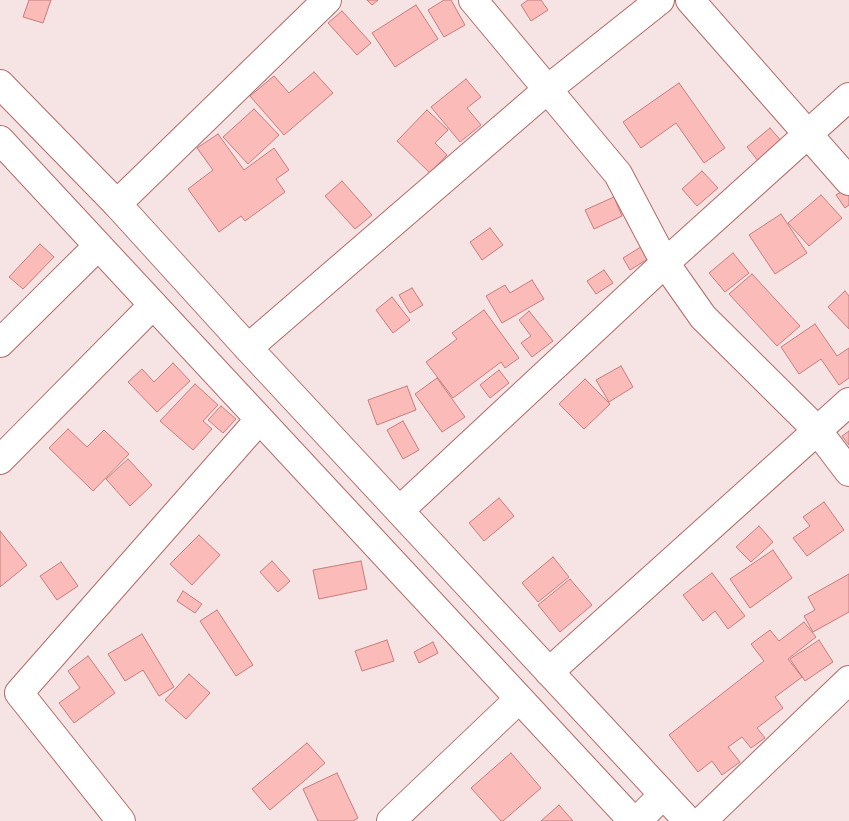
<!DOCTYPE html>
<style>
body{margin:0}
canvas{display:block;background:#f5e4e3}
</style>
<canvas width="849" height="821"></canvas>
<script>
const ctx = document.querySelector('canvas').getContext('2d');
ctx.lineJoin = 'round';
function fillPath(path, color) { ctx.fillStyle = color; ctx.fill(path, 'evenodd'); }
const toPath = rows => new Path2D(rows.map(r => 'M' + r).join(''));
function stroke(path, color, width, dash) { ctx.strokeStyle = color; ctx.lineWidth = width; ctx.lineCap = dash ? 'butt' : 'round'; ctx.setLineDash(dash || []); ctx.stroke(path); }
const building = toPath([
 [29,0,51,0,43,23,23,17,29,0],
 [367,0,378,0,372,5,367,0],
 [444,0,451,0,465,25,444,37,428,10,444,0],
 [528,0,541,0,548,10,531,21,521,5,528,0],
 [416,5,438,39,395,67,372,33,416,5],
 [342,11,371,43,357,55,328,23,342,11],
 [314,72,333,93,284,135,250,96,274,76,289,93,314,72],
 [466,79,481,97,467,108,481,125,460,142,431,107,466,79],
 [679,83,725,148,704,163,676,123,641,148,623,122,679,83],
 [254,109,279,135,248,164,223,137,254,109],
 [427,110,448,130,435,143,447,155,430,173,397,141,427,110],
 [770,128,782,142,759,162,747,147,770,128],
 [218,134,244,170,274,148,289,170,276,179,285,192,245,221,241,216,219,232,188,189,213,170,197,148,218,134],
 [702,171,718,188,697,206,682,189,702,171],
 [342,181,372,215,355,229,325,196,342,181],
 [849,187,849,205,845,208,836,195,849,187],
 [821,195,842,218,809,246,788,223,821,195],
 [614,197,622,216,594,229,585,210,614,197],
 [781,214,807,253,775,274,749,235,781,214],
 [490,228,503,245,482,260,470,242,490,228],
 [40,244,54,257,23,289,9,277,40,244],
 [644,245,651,257,630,270,623,258,644,245],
 [733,253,749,273,725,292,709,273,733,253],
 [604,270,613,283,596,294,587,281,604,270],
 [752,274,800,326,777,346,729,294,752,274],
 [532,280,544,299,502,323,486,296,505,285,510,293,532,280],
 [412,288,423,305,410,313,399,295,412,288],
 [845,291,849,296,849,329,828,307,845,291],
 [392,297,410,320,393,333,376,310,392,297],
 [484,310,519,358,505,368,501,362,453,398,426,362,457,339,452,333,484,310],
 [529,311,553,341,532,357,521,343,531,336,519,320,529,311],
 [815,324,837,356,849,348,849,378,839,385,821,359,799,374,781,347,815,324],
 [173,363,190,381,157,412,128,382,142,369,154,382,173,363],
 [621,366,633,387,609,402,596,380,621,366],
 [499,370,509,383,490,398,480,385,499,370],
 [437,378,465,417,442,432,415,394,437,378],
 [585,379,610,404,584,429,559,404,585,379],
 [195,384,218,405,203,421,212,429,193,450,160,421,195,384],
 [407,386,416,410,377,425,368,400,407,386],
 [221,406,236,419,223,433,208,420,221,406],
 [403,421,419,450,403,459,387,430,403,421],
 [68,429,87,447,104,430,129,454,93,491,49,448,68,429],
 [849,431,849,445,842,436,849,431],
 [128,459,152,485,130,506,106,479,128,459],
 [499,498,514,516,484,541,469,523,499,498],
 [824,502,844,530,807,556,793,538,810,526,803,517,824,502],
 [759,526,773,542,751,562,736,547,759,526],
 [0,531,27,565,0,587,0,531],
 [199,535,220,555,192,585,170,564,199,535],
 [773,550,792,578,750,608,730,579,773,550],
 [553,557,569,577,538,602,522,583,553,557],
 [272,561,290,581,278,592,260,572,272,561],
 [361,561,367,589,319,599,313,570,361,561],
 [61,562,78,586,57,600,40,576,61,562],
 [712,573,745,616,728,629,715,611,703,621,683,595,712,573],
 [849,574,849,612,813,632,804,616,815,610,808,597,849,574],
 [570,579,592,605,560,632,538,605,570,579],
 [183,591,202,604,195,613,177,601,183,591],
 [217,610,253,665,236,676,200,621,217,610],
 [804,622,816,637,788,659,802,677,775,697,783,708,757,728,765,738,751,748,742,737,728,747,740,762,722,775,712,761,698,772,669,735,764,661,751,644,770,630,779,641,804,622],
 [142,634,174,687,159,696,143,670,125,681,108,654,142,634],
 [387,640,394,661,362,671,355,651,387,640],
 [819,640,833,662,805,681,790,659,819,640],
 [433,642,438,653,419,663,414,652,433,642],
 [88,656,115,693,74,723,59,703,80,688,68,671,88,656],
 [189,674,210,693,186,719,165,700,189,674],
 [307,743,325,763,270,810,252,789,307,743],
 [511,753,541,788,503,821,501,821,471,788,511,753],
 [337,773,358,818,353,821,318,821,303,789,337,773],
 [559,805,573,821,541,821,559,805]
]);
const minor = toPath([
 [473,0,618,174,665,263,703,317,817,430,849,472],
 [690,0,849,181],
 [117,204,327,0],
 [0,343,98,246],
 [248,348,548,89,660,0],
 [0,460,153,305],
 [400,510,665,263,849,97],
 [549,672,849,402],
 [121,821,19,693,259,420],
 [391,821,519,699],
 [637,821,663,795],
 [702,821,849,680]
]);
const major = toPath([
 [0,84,117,204,248,348,688,821],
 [0,140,633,821]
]);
fillPath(building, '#fabbb9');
stroke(building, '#c67d7b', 1);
stroke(minor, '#b26b69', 30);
stroke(major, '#b26b69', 30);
stroke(minor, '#fff', 28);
stroke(major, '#fff', 28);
</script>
